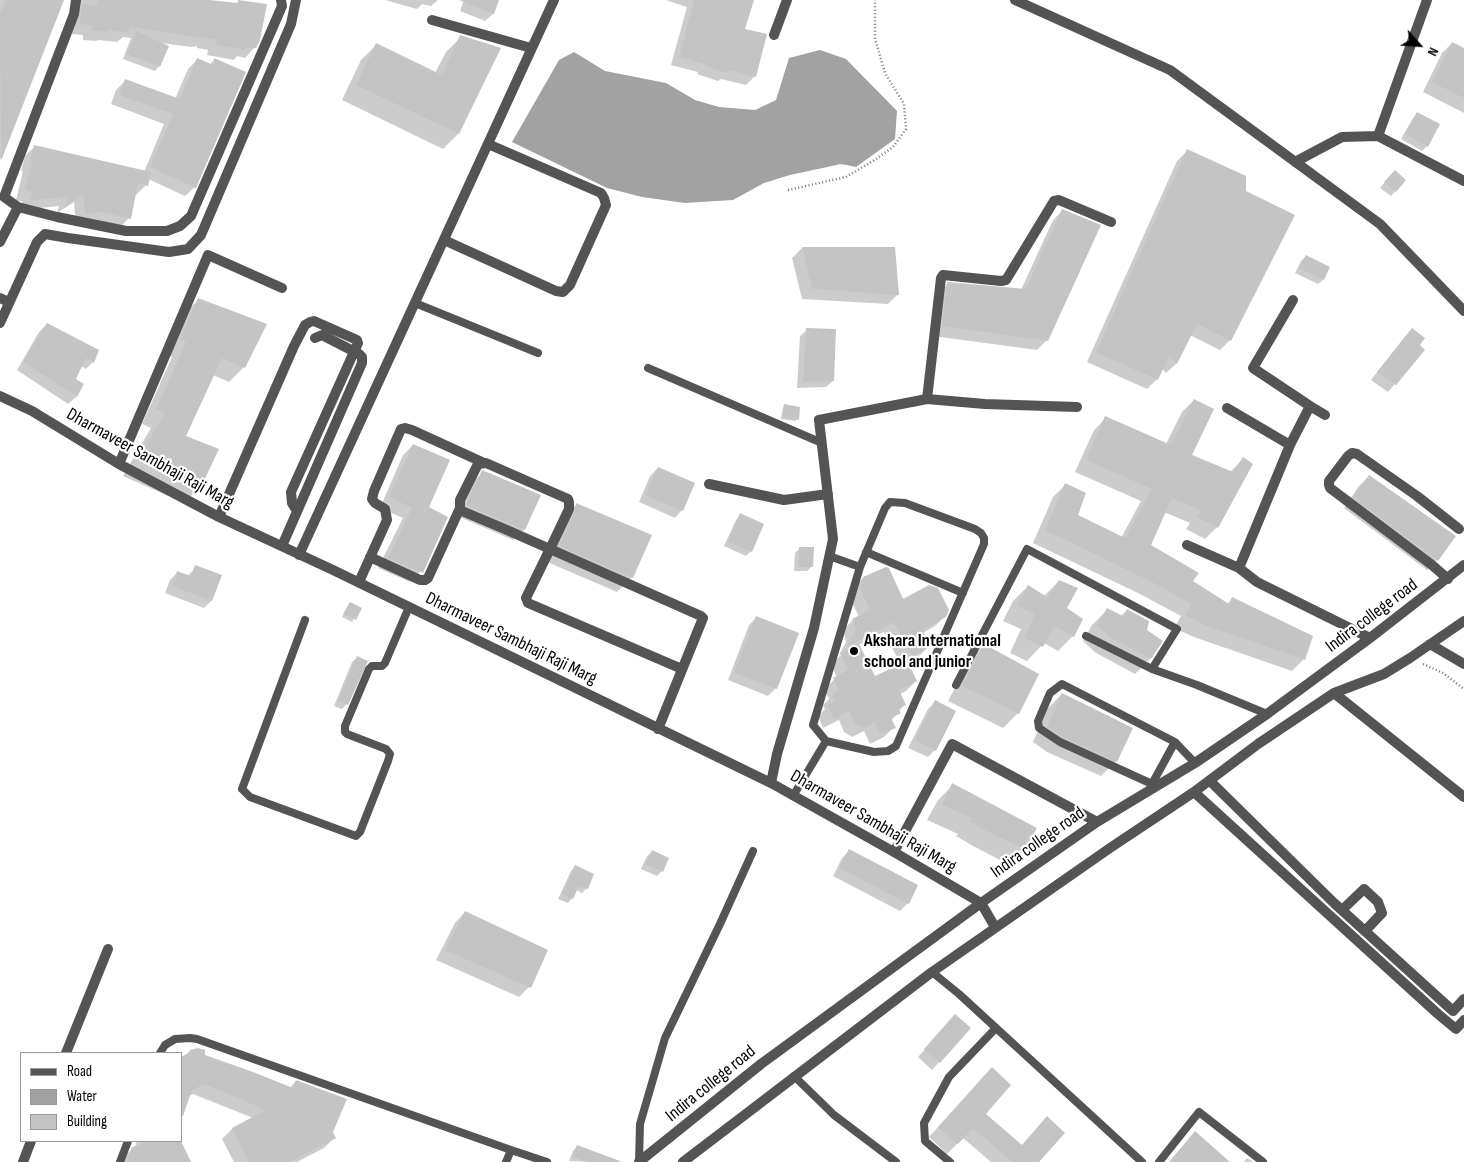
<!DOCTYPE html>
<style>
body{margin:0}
#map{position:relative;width:1464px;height:1162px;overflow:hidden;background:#fff;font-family:"Sofia Sans Condensed",sans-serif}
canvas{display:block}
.legend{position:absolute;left:20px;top:1052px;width:162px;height:90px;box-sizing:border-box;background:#fff;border:1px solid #999;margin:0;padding:6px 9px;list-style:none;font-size:15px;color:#000}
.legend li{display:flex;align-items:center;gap:10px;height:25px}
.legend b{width:25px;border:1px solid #999}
.north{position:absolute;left:1394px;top:20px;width:50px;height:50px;-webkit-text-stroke:4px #fff;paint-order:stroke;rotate:116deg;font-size:14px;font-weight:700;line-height:20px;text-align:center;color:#000}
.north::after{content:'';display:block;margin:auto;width:18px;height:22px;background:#000;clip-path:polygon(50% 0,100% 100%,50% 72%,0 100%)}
</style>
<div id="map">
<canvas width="1464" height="1162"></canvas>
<ul class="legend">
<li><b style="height:6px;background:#545454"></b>Road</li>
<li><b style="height:14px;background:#a2a2a2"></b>Water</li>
<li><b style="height:14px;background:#c4c4c4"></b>Building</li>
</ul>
<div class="north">N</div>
</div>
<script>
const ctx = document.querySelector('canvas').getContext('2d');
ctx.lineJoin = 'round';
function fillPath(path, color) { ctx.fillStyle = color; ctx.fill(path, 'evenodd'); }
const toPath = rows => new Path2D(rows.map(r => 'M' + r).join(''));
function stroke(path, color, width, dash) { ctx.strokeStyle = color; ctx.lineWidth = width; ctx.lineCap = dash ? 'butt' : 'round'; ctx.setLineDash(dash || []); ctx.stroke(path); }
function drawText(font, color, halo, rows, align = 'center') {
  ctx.font = font + ' "Sofia Sans Condensed",sans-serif'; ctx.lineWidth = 4.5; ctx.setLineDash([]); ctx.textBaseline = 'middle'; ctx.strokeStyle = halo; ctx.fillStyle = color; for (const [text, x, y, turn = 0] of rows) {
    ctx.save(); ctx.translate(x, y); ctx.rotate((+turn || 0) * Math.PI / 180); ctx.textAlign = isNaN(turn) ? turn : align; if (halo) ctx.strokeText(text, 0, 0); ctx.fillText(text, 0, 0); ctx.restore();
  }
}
const water = toPath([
 [820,50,846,59,897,111,895,139,856,167,841,164,790,175,764,183,733,200,685,203,642,197,607,188,512,142,559,60,574,52,605,71,666,83,695,100,719,107,755,110,776,100,789,58]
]);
const shadow = toPath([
 [1,0,63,0,0,160,0,1],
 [74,0,199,0,235,4,238,2,255,47,245,58,237,56,234,60,207,55,208,50,197,48,197,46,191,47,161,43,159,66,155,71,123,59,131,38,123,37,117,42,98,40,96,41,83,40,83,35,70,34],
 [385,0,438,0,431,6,422,4,417,9],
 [464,0,498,0,493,14,485,21,460,11],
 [666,0,753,0,744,30,754,77,746,85,721,79,718,81,697,74,698,72,671,65,687,7],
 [461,37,458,134,443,149,342,100,361,60,376,45,435,73,446,52],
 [1452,43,1464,49,1464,113,1423,92,1442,53],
 [197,60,209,65,214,60,195,187,185,196,148,179,146,185,136,195,134,195,129,218,119,228,76,224,74,202,57,213,59,206,21,210,23,202,16,200,23,171,21,171,25,156,35,146,144,172,164,124,111,104,116,90,125,81,175,99,188,69],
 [1417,113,1427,146,1422,151,1401,139,1413,118],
 [1187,151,1230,340,1220,350,1190,335,1176,364,1166,373,1162,369,1157,379,1147,389,1087,362,1177,161],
 [1390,176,1405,180,1391,196,1380,188],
 [1063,210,1047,340,1037,350,933,336,938,294,948,284,1021,290,1053,220],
 [802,248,894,248,898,294,888,304,802,299,792,258],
 [1306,256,1329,268,1323,280,1318,284,1295,273,1301,261],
 [198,300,244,367,229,382,213,375,184,437,199,488,184,503,123,476,151,428,142,424,172,357,166,354,183,315],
 [47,324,93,362,86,369,81,366,74,379,82,385,76,397,68,404,17,370,39,332],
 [807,330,833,381,826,387,797,388,800,336],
 [1405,337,1395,384,1388,392,1371,380],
 [1194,400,1191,455,1230,472,1243,459,1217,527,1205,539,1186,529,1190,523,1164,512,1149,545,1192,581,1227,604,1232,599,1304,659,1292,671,1194,637,1174,628,1181,616,1140,594,1033,543,1053,497,1065,485,1076,516,1121,538,1141,501,1075,472,1094,430,1106,418,1166,444,1182,412],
 [785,406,797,419,795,421,781,419,783,408],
 [413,445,427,508,447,517,420,572,410,582,378,568,403,518,380,508,403,455],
 [658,468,682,510,675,518,639,502,650,476],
 [483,472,539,495,524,530,513,540,457,516,473,482],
 [1369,476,1454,537,1437,560,1427,570,1344,508,1359,486],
 [576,505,632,577,617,592,545,561,561,520],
 [740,515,751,551,746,556,724,546,736,520],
 [800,548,812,566,807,571,794,571,795,553],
 [196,567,211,601,204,608,165,593,170,580,178,572,188,576],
 [863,578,903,600,945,616,935,626,923,633,930,645,920,655,906,663,916,681,906,691,900,694,905,704,891,721,894,727,884,737,870,744,864,731,852,737,844,732,839,720,823,728,818,716,825,709,823,705,829,699,824,689,837,677,831,665,842,654,839,655,846,642,843,630,853,620,859,617,850,598,853,589],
 [884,632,901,665,875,678,858,645],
 [1059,581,1073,636,1058,651,1044,643,1027,661,1010,653,1021,629,1003,621,1013,601,1028,586,1044,596],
 [350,603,360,608,352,622,342,617],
 [1107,610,1121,616,1127,610,1146,630,1150,659,1135,674,1096,653,1083,641,1092,625],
 [756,618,776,688,768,696,728,680,749,625],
 [984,645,1018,713,1003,728,948,701,969,661],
 [357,658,347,704,342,709,334,706,352,662],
 [1062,694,1116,761,1101,776,1047,752,1033,742,1047,709],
 [935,702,935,750,928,757,908,748,928,709],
 [953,785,1035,828,1024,848,1008,864,973,846,956,836,958,834,927,820,938,800],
 [849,851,908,903,900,911,833,876,842,858],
 [652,852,662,871,657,876,641,869,647,856],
 [575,867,587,888,582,893,576,890,572,898,568,903,558,899,571,871],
 [465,912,546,951,529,987,519,997,436,960,455,923],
 [948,1023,969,1028,932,1070,918,1057],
 [190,1051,290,1088,296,1081,334,1138,324,1148,297,1162,234,1162,222,1139,232,1129,253,1118,193,1094,189,1096,181,1117,181,1058],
 [982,1079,984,1114,1038,1162,991,1162,963,1138,947,1154,929,1137],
 [137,1141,179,1141,189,1162,121,1162,122,1158,135,1147],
 [577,1146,598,1162,569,1161,573,1151],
 [1247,1158,1253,1162,1244,1162]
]);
const building = toPath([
 [6,0,64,0,1,161,0,14],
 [98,0,209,0,238,3,238,0,267,4,260,40,256,48,246,47,245,50,216,45,217,40,206,38,206,37,201,38,130,27,128,33,108,30,107,32,92,30,93,26,80,24,82,4,97,6],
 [459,0,499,0,494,14],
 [694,0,754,0,745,29,767,34,756,77,729,70,728,73,705,66,705,64,679,57],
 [136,31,169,46,160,67,127,54],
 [460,35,501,48,459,134,356,85,376,43,442,75],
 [1452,42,1464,48,1464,98,1432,82],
 [197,58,213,65,214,58,246,72,196,188,150,167,173,114,119,95,125,79,180,99],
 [1417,112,1440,124,1428,147,1405,134],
 [34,145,151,172,148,186,138,183,131,219,99,211,94,213,85,214,83,193,66,206,68,197,30,200,32,192,25,190,32,162,30,161],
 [1187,149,1246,176,1246,191,1295,215,1231,341,1197,324,1177,364,1169,356,1158,380,1096,352],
 [1395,170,1406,180,1396,192,1384,182],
 [1062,209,1101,225,1048,341,942,326,947,282,1026,289],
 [802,247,895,247,899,295,812,289],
 [1306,255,1330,267,1324,280,1299,268],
 [198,298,267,324,245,368,222,358,186,436,219,449,200,489,137,461,165,413,156,409,186,342,180,339],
 [47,323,99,350,94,363,86,358,76,379,84,384,77,397,23,362],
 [806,328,836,329,834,381,803,382],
 [1412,328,1425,338,1420,345,1425,350,1396,385,1377,372],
 [1194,399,1214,409,1192,455,1233,472,1243,457,1253,464,1218,528,1197,517,1201,510,1172,498,1151,545,1199,573,1193,581,1229,604,1232,597,1313,636,1305,660,1207,626,1185,615,1192,604,1152,582,1045,530,1065,483,1086,493,1078,515,1125,538,1152,489,1086,460,1105,416,1171,445],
 [784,404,800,407,799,420,782,417],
 [413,444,450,460,429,507,448,517,423,573,388,558,412,508,389,497],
 [658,467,695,483,683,511,645,495],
 [482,470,541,495,525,530,467,506,467,502],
 [1369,475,1456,536,1438,561,1353,497],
 [576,503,652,535,633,578,559,546,575,512],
 [740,513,764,524,752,552,728,542],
 [799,547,814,547,813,567,799,567],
 [195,565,222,575,212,601,172,586,177,571,191,576],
 [886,567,889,568,903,599,929,585,938,588,949,610,946,617,922,630,931,645,912,657,894,622,846,647,856,631,852,619,870,610,860,588,863,577],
 [1059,580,1078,588,1067,608,1083,619,1074,637,1054,626,1043,647,1024,638,1035,614,1017,606,1028,585,1047,597],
 [350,602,362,608,356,620,343,614],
 [1107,608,1123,616,1127,609,1149,621,1147,630,1163,641,1151,659,1111,638,1097,625],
 [756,616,799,633,777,689,734,673],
 [859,644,875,676,907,661,917,681,899,690,906,705,898,709,901,713,891,718,896,728,880,734,875,722,863,728,854,722,849,711,834,719,827,705,835,701,832,694,839,690,833,678,848,670,840,653],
 [984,644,1039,674,1019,714,962,686],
 [357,656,368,661,348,705,338,701],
 [1062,693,1133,728,1117,762,1063,737,1047,727],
 [935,700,956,711,936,751,915,740],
 [952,783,1037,828,1025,849,988,832,970,821,972,818,942,805],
 [849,849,918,885,909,904,839,868],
 [652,850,669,858,663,872,645,864],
 [575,865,594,874,588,889,579,886,573,899,562,894],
 [465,911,548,950,531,988,445,950],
 [955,1014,971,1028,940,1063,924,1049],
 [198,1048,205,1050,205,1055,253,1072,293,1088,296,1080,347,1099,333,1132,336,1138,290,1162,249,1162,232,1128,266,1110,204,1084,192,1090,183,1116,181,1116,181,1057,189,1053,190,1050],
 [992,1067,1011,1085,986,1114,1022,1145,1047,1116,1065,1133,1039,1162,1012,1162,973,1128,958,1144,938,1127],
 [1195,1131,1230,1162,1169,1162],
 [143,1141,181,1141,191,1162,127,1162,132,1147,141,1145],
 [577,1145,620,1161,620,1162,587,1162,573,1157]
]);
const path = toPath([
 [788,190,846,177,873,161,893,147,906,129,904,104,885,73,875,39,875,0],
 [1423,664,1443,673,1464,689]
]);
const lane = toPath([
 [415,303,538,353],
 [648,368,822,443],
 [866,552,963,593],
 [829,556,860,567],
 [305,620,242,789,250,797,356,836,360,832,388,761,390,754,386,749,347,734,345,732,345,726,369,669,372,666,382,666,385,663,409,607],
 [1086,636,1152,669,1197,685,1267,714],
 [956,685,1027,549,1177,629,1152,669],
 [1175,742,1152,784,1060,742,1039,728,1038,721,1050,693,1062,684,1175,742,1195,763],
 [793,796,826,741,874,752,888,751,896,746,984,544,984,538,981,533,975,529,905,503,890,502,885,508,860,567,813,725,826,741],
 [932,972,959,994,1142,1162],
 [160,1053,165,1045,175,1039,190,1038,197,1039,511,1150],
 [794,1076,834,1115,896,1162],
 [120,1162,128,1141],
 [506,1162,511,1150,547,1162],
 [639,1162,640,1124,665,1038,720,924,753,851],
 [950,1162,925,1141,924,1123,949,1077,996,1028],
 [1159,1162,1199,1112,1263,1162]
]);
const street = toPath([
 [76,0,74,14,4,197,18,207,57,217,126,231,167,231,180,226,191,216,282,6,281,0],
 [1015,0,1170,70,1380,224,1464,311],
 [1427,0,1378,136,1464,181],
 [432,20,531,48],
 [774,35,787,0],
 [1295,162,1342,137,1378,136],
 [444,240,556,291,563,292,570,285,606,205,604,198,601,193,488,144],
 [0,242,18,207],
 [0,298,9,302],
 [1293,300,1253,368,1310,406,1290,445,1239,568,1257,582,1370,638],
 [0,323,37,242,45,234,68,238,169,252,188,249,201,235,291,24,296,0],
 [0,396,32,411,119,464,219,517,333,570,771,783,894,852,981,903,995,927],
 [927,399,941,278,943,275,1001,281,1006,280,1054,201,1059,200,1111,222],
 [1310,406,1325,415],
 [1227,408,1290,445],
 [119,464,208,255,282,288],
 [709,484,784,500,828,494],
 [219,517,294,346,305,325,310,322,314,321,357,340,358,343,291,492,292,503,297,511],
 [1187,545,1239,568],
 [282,546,362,363,362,357,359,354,322,335,315,338],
 [299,555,554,0],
 [370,557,420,580,425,580,428,578,460,508],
 [1448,579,1432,565,1330,488,1329,485,1329,481,1348,456,1352,453,1357,454,1417,496,1459,529],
 [359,582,387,520,385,509,375,503,372,499,374,491,401,429,405,428,412,430,482,462],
 [1430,644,1464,664],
 [1334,693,1464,797],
 [658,729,703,618,701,616,550,549,507,530,462,511,460,508,460,500,478,464,486,463,568,499,569,502,569,509,550,549,526,598,528,603,682,669],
 [1210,781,1334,903,1453,1011,1464,999],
 [771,783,777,754,814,628,833,539,819,420,927,399,985,404,1077,407],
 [1194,792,1438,1014,1456,1029,1464,1020],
 [894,852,952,744,1097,822],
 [1342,910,1364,889,1378,902,1382,913,1365,931],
 [66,1053,108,949],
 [23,1162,31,1141],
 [639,1162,761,1064,981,903,1097,822,1195,763,1267,714,1370,638,1464,565],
 [683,1162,932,972,1110,848,1194,792,1258,744,1334,693,1384,674,1410,658,1464,621]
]);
const markers = [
 [854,651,5,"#000"]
];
const streetNames = [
 ["Dharmaveer Sambhaji Raji Marg",150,459,29],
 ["Indira college road",1372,616,-37],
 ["Dharmaveer Sambhaji Raji Marg",511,639,26],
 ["Dharmaveer Sambhaji Raji Marg",873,822,30],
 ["Indira college road",1038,843,-35],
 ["Indira college road",711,1084,-39]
];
const poiNames = [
 ["Akshara International",864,641],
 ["school and junior",864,662]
];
fillPath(water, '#a2a2a2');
fillPath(shadow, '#0003');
fillPath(building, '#c4c4c4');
stroke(path, '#767676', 2.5, [1, 2.5]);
stroke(lane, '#545454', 8);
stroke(street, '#545454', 10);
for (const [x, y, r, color] of markers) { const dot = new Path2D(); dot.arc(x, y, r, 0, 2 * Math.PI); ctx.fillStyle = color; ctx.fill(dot); stroke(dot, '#fff', 2); }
drawText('18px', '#000', '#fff', streetNames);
drawText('bold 18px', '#000', '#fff', poiNames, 'left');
</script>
